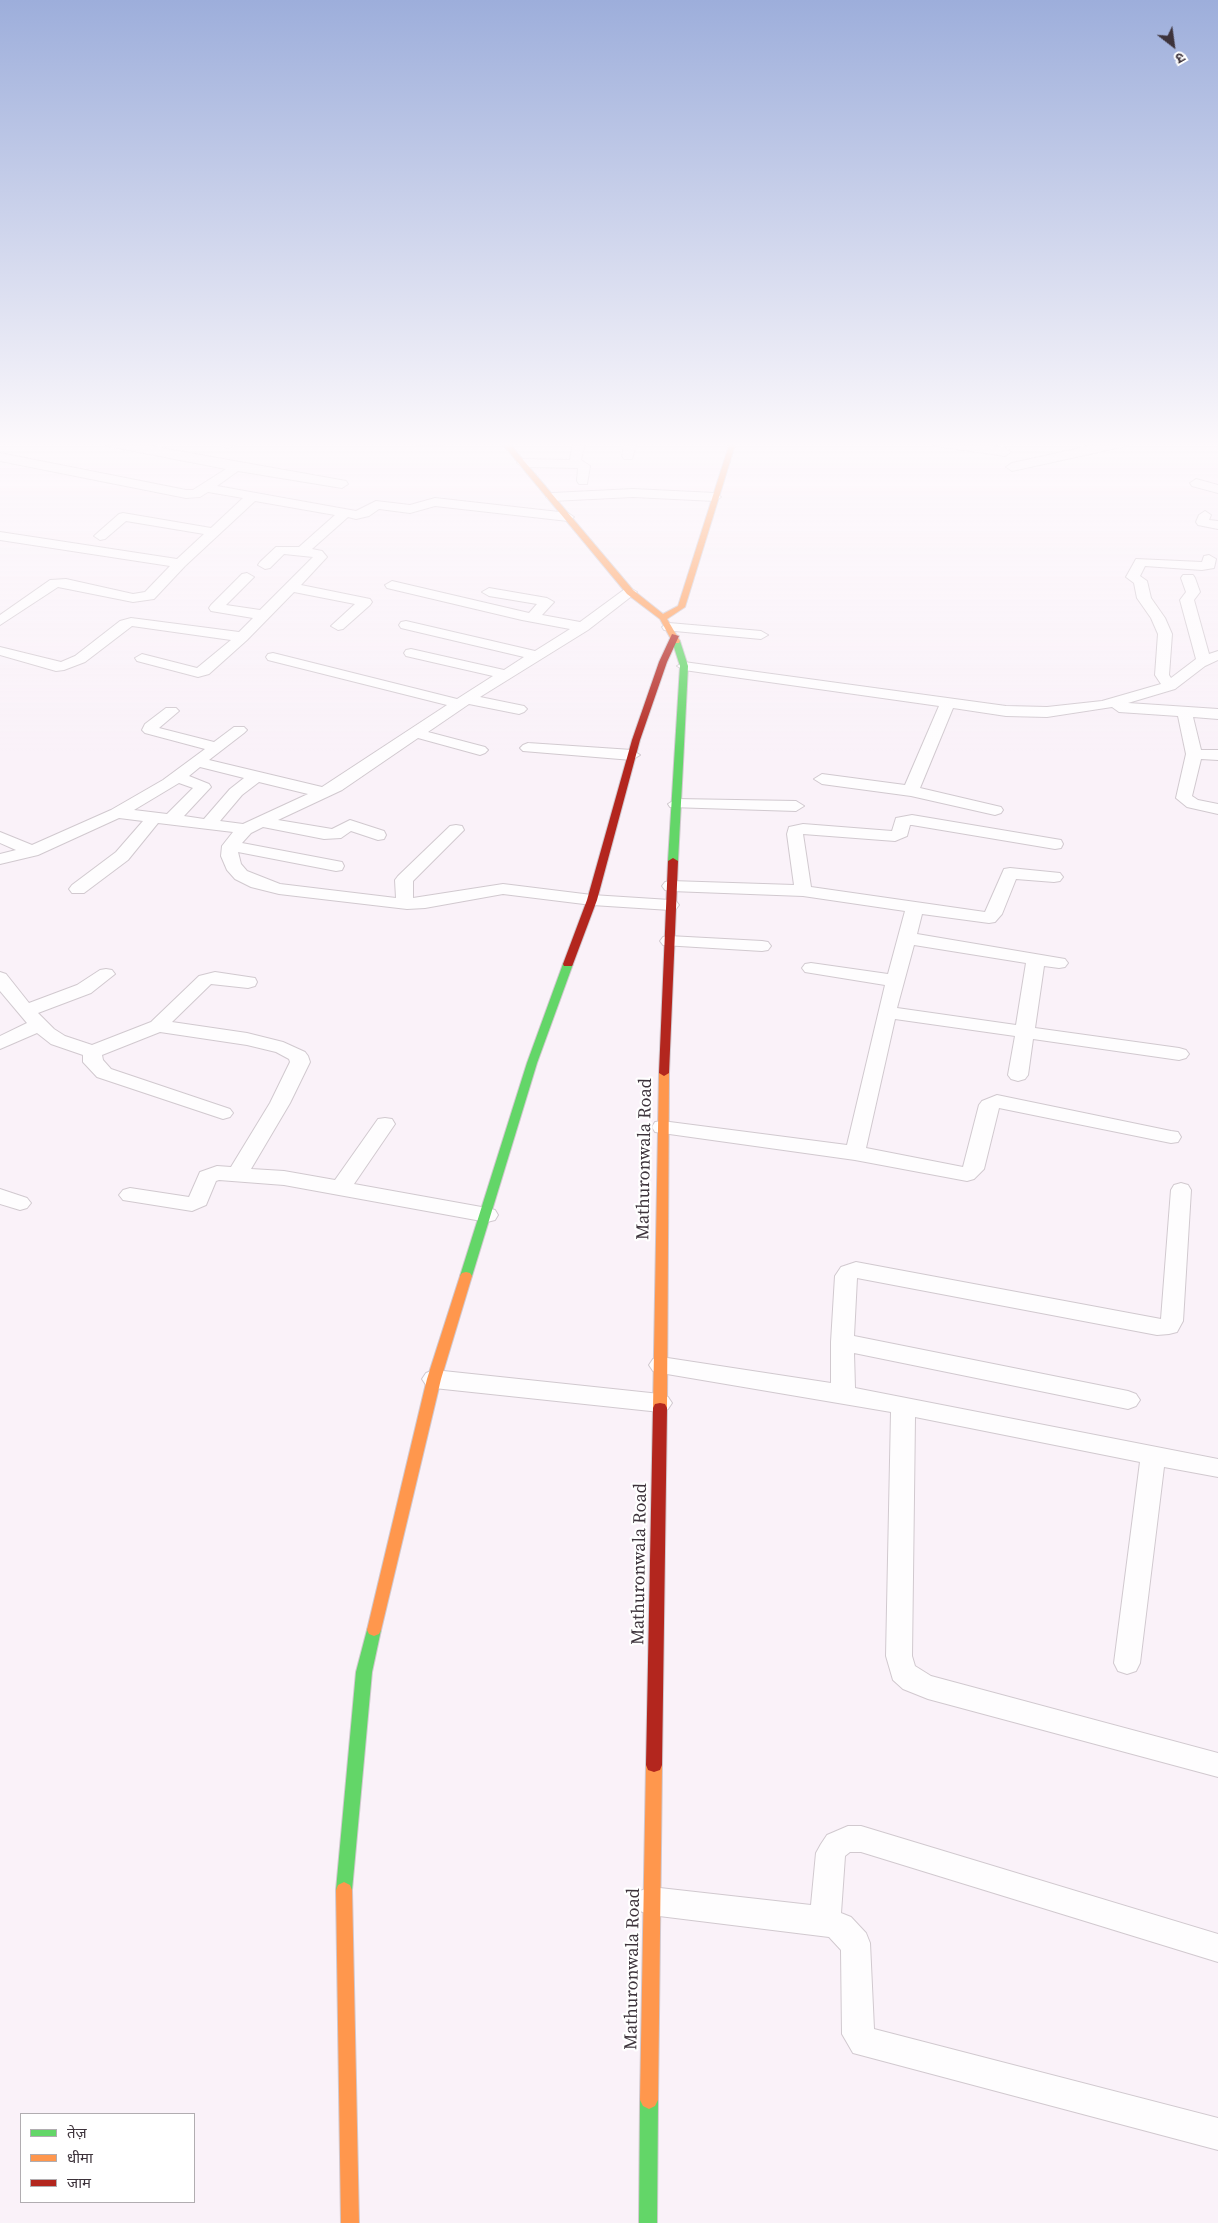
<!DOCTYPE html>
<meta charset="utf-8">
<style>
body{margin:0}
#map{position:relative;width:1218px;height:2223px;overflow:hidden;background:#faf2f9;font-family:"Source Serif 4","Noto Sans Devanagari",serif}
canvas{display:block}
.legend{position:absolute;left:20px;top:2113px;width:175px;height:90px;box-sizing:border-box;background:#fff;border:1px solid #b1adb1;margin:0;padding:6px 9px;list-style:none;font-size:15px;color:#3d333b}
.legend li{display:flex;align-items:center;gap:10px;height:25px}
.legend b{width:25px;border:1px solid #b1adb1}
.north{position:absolute;left:1148px;top:20px;width:50px;height:50px;-webkit-text-stroke:4px #fff;paint-order:stroke;rotate:150deg;font-size:14px;font-weight:700;line-height:20px;text-align:center;color:#3d333b}
.north::after{content:'';display:block;margin:auto;width:18px;height:22px;background:#3d333b;clip-path:polygon(50% 0,100% 100%,50% 72%,0 100%)}
</style>
<div id="map">
<canvas width="1218" height="2223"></canvas>
<ul class="legend">
<li><b style="height:6px;background:#63d668"></b>तेज़</li>
<li><b style="height:6px;background:#ff974d"></b>धीमा</li>
<li><b style="height:6px;background:#b3261e"></b>जाम</li>
</ul>
<div class="north">उ</div>
</div>
<script>
const ctx = document.querySelector('canvas').getContext('2d');
ctx.lineJoin = 'round';
const toPath = rows => new Path2D(rows.map(r => 'M' + r).join(''));
function stroke(path, color, width, dash) { ctx.strokeStyle = color; ctx.lineWidth = width; ctx.lineCap = dash ? 'butt' : 'round'; ctx.setLineDash(dash || []); ctx.stroke(path); }
function fillPath(path, color) { ctx.fillStyle = color; ctx.fill(path, 'evenodd'); }
function drawText(font, color, halo, rows, align = 'center') {
  ctx.font = font + ' "Source Serif 4",serif'; ctx.lineWidth = 4.5; ctx.setLineDash([]); ctx.textBaseline = 'middle'; ctx.strokeStyle = halo; ctx.fillStyle = color; for (const [text, x, y, turn = 0] of rows) {
    ctx.save(); ctx.translate(x, y); ctx.rotate((+turn || 0) * Math.PI / 180); ctx.textAlign = isNaN(turn) ? turn : align; if (halo) ctx.strokeText(text, 0, 0); ctx.fillText(text, 0, 0); ctx.restore();
  }
}
const street = toPath([
 [102,442,128,442,346,481,348,484,342,488,238,471,217,486,356,511,376,501,410,505,435,498,568,513,574,517,568,521,435,506,410,513,379,509,369,516,356,519,348,517,312,549,322,551,327,557,301,585,370,599,372,602,370,605,343,629,338,630,331,626,355,604,294,592,247,640,209,674,198,677,137,661,135,658,142,654,197,668,231,640,132,626,85,662,64,670,56,671,0,655,0,647,61,662,75,656,120,621,131,618,239,632,253,618,211,611,209,608,211,605,242,574,247,573,254,577,226,605,260,610,313,557,284,554,270,568,265,569,258,565,260,562,276,547,299,547,335,515,255,501,185,566,154,599,133,602,58,587,0,625,0,615,50,580,66,579,133,594,145,592,170,566,0,540,0,532,177,559,204,534,126,521,105,539,100,540,94,536,119,514,123,513,211,528,243,498,208,492,200,497,186,498,0,461,0,453,186,490,193,490,226,469,108,446,102,442],
 [224,442,239,442,228,449,222,445,224,442],
 [413,442,447,442,441,446,419,446,413,442],
 [573,442,585,442,581,460,590,466,587,484,579,484,577,481,578,468,523,467,517,463,523,459,570,460,573,442],
 [625,442,637,442,632,459,624,459,622,456,625,442],
 [930,442,963,442,1005,448,1011,452,1005,456,936,446,930,442],
 [1108,442,1132,442,1126,446,1012,471,1006,467,1012,463,1108,442],
 [1196,479,1218,485,1218,493,1192,486,1190,483,1196,479],
 [633,489,715,493,721,497,715,501,633,497,552,501,546,497,552,493,633,489],
 [1205,511,1211,515,1209,520,1218,521,1218,529,1198,525,1196,522,1199,515,1205,511],
 [1209,555,1216,559,1214,568,1202,570,1145,566,1140,576,1147,581,1151,598,1165,618,1172,634,1169,675,1171,678,1196,659,1180,600,1186,592,1181,578,1183,575,1193,575,1195,578,1200,592,1194,600,1209,654,1218,651,1218,660,1205,666,1175,689,1128,703,1218,709,1218,719,1193,717,1201,750,1218,750,1218,760,1201,759,1192,796,1198,800,1218,804,1218,814,1187,807,1176,798,1186,754,1178,716,1119,712,1112,707,1047,717,1006,716,953,708,920,788,1001,807,1003,810,1001,813,995,815,911,796,822,784,814,779,822,774,905,785,939,706,684,670,677,666,684,662,1006,706,1047,707,1102,701,1161,684,1155,675,1158,634,1151,618,1137,598,1134,583,1126,577,1136,559,1202,562,1204,556,1209,555],
 [392,581,529,613,537,604,489,596,482,592,489,588,547,598,554,602,542,615,580,622,625,589,630,588,637,592,588,630,480,697,524,706,527,709,524,712,519,714,469,704,428,732,485,747,488,750,485,753,480,755,418,738,342,790,278,820,332,829,350,820,384,831,386,835,384,839,378,840,351,831,341,838,324,839,263,827,251,833,242,843,342,862,344,866,342,870,336,871,238,852,241,864,247,871,280,884,396,898,395,880,398,876,450,826,456,825,462,826,464,830,413,881,413,898,503,884,592,895,670,900,676,901,679,905,676,909,670,910,592,905,503,894,425,908,407,909,279,894,251,887,235,879,227,870,221,856,222,846,233,832,158,823,128,860,84,893,72,893,69,889,72,885,116,852,143,821,119,818,38,855,0,864,0,854,16,850,0,843,0,832,32,845,111,810,163,780,205,749,145,733,142,730,145,724,166,708,176,708,179,711,159,728,214,742,234,727,244,727,247,730,244,733,209,760,322,787,447,705,268,660,266,657,268,654,273,653,457,699,493,676,406,656,404,653,406,650,411,649,504,670,524,657,401,628,399,625,401,622,406,621,535,651,570,629,522,620,387,588,385,585,392,581],
 [200,767,244,778,230,789,204,819,184,816,211,787,209,784,189,776,200,767],
 [259,782,308,794,243,824,220,821,242,795,259,782],
 [179,783,193,788,167,814,134,810,179,783],
 [669,623,761,631,768,635,761,639,664,630,662,627,669,623],
 [528,743,632,750,640,755,632,760,523,751,520,748,523,745,528,743],
 [676,799,796,801,804,806,796,811,670,807,668,804,676,799],
 [912,815,1055,839,1061,840,1063,844,1061,848,1055,849,912,825,910,825,907,836,895,841,803,834,811,887,985,912,1004,869,1010,868,1060,873,1063,877,1060,881,1054,882,1016,879,1002,914,995,922,989,923,922,914,917,934,1065,959,1068,963,1065,967,1059,968,1044,966,1035,1028,1179,1048,1186,1050,1189,1054,1186,1058,1179,1060,1033,1039,1028,1075,1025,1079,1018,1081,1011,1079,1008,1075,1015,1036,895,1019,866,1148,963,1167,979,1105,982,1101,997,1095,1171,1131,1178,1132,1181,1137,1178,1142,1171,1143,999,1108,984,1169,974,1179,967,1181,855,1160,655,1132,652,1127,655,1122,662,1121,847,1145,885,985,811,973,805,972,802,968,805,964,811,963,888,974,905,911,803,896,671,891,665,890,662,886,665,882,671,881,794,885,787,834,789,827,803,824,892,831,896,818,912,815],
 [914,945,1026,963,1016,1025,897,1008,914,945],
 [669,936,762,941,768,942,771,946,768,950,762,951,663,945,660,941,663,937,669,936],
 [106,969,112,970,115,974,91,993,38,1013,54,1029,65,1036,92,1045,151,1022,199,976,215,972,255,978,257,982,255,986,248,988,211,984,172,1022,247,1033,283,1042,305,1052,308,1056,310,1062,290,1103,251,1169,284,1171,335,1180,378,1119,385,1118,392,1119,395,1124,354,1184,487,1208,495,1210,498,1215,495,1220,487,1222,284,1185,219,1180,216,1181,206,1205,192,1211,123,1200,119,1195,123,1190,130,1188,189,1197,200,1172,217,1166,231,1167,270,1103,290,1062,289,1059,276,1052,247,1045,160,1032,102,1055,103,1060,111,1069,230,1109,233,1113,230,1117,223,1119,97,1077,83,1062,83,1055,51,1044,37,1033,0,1049,0,1036,27,1023,0,991,0,972,6,974,29,1003,77,985,100,970,106,969],
 [1181,1183,1188,1185,1191,1190,1183,1321,1177,1332,1169,1334,1157,1335,857,1278,854,1336,1128,1391,1136,1394,1140,1400,1136,1406,1128,1409,854,1353,855,1388,1218,1459,1218,1477,1164,1467,1140,1663,1136,1671,1127,1674,1118,1671,1114,1663,1140,1462,915,1417,912,1656,915,1666,931,1676,1218,1753,1218,1777,928,1699,903,1689,893,1680,886,1656,891,1412,661,1373,653,1371,649,1365,653,1359,661,1357,831,1383,831,1342,835,1276,841,1267,856,1262,1161,1319,1171,1190,1174,1185,1181,1183],
 [0,1189,27,1198,31,1203,27,1208,20,1210,0,1204,0,1189],
 [434,1370,660,1394,668,1397,672,1403,668,1409,660,1412,434,1388,426,1385,422,1379,426,1373,434,1370],
 [848,1826,861,1826,1218,1934,1218,1962,861,1852,850,1852,845,1856,841,1913,851,1917,866,1933,870,1943,874,2029,1218,2118,1218,2150,853,2053,842,2034,841,1950,829,1937,651,1915,640,1911,636,1901,640,1891,651,1887,811,1905,816,1853,821,1844,827,1835,848,1826]
]);
const fast = toPath([
 [673,639,680,641,688,666,678,861,673,864,668,861,680,666,672,641,673,639],
 [568,961,573,964,537,1063,472,1276,470,1279,462,1279,460,1276,527,1063,563,964,568,961],
 [374,1624,379,1626,381,1630,372,1672,352,1890,350,1895,344,1898,338,1895,336,1890,356,1672,367,1630,369,1626,374,1624],
 [649,2091,655,2094,658,2100,657,2223,639,2223,640,2100,643,2094,649,2091]
]);
const slow = toPath([
 [501,442,508,442,633,590,663,614,678,606,730,442,736,442,685,607,667,619,680,641,679,643,673,643,660,619,627,594,501,442],
 [664,1070,669,1073,667,1408,665,1412,660,1413,655,1412,653,1408,659,1073,664,1070],
 [466,1272,470,1273,472,1276,441,1379,381,1630,379,1634,374,1636,369,1634,367,1630,427,1379,460,1276,462,1273,466,1272],
 [654,1758,660,1760,662,1765,658,2100,655,2106,649,2109,643,2106,640,2100,646,1765,648,1760,654,1758],
 [344,1882,350,1885,352,1890,359,2223,341,2223,336,1890,338,1885,344,1882]
]);
const jam = toPath([
 [672,634,679,636,667,662,640,740,597,900,573,964,572,966,564,966,563,964,587,900,632,740,659,662,672,634],
 [673,858,678,861,669,1073,664,1076,659,1073,668,861,673,858],
 [660,1403,665,1404,667,1408,662,1765,660,1770,654,1772,648,1770,646,1765,653,1408,655,1404,660,1403]
]);
const nearStreetnames = [
 ["Mathuronwala Road",645,1159,-89],
 ["Mathuronwala Road",640,1564,-89],
 ["Mathuronwala Road",633,1969,-89]
];
stroke(street, '#d1c9cf', 2);
stroke(fast, '#d1c9cf', 2);
stroke(slow, '#d1c9cf', 2);
stroke(jam, '#d1c9cf', 2);
fillPath(street, '#fefdfe');
fillPath(fast, '#63d668');
fillPath(slow, '#ff974d');
fillPath(jam, '#b3261e');
const sky = ctx.createLinearGradient(0, 0, 0, 754);
sky.addColorStop(0, '#9daedb');
sky.addColorStop(0.59, '#fdf9fc');
sky.addColorStop(1, '#fdf9fc00');
ctx.fillStyle = sky;
ctx.fillRect(0, 0, 1218, 754);
drawText('18px', '#3d333b', '#fff', nearStreetnames);
</script>
